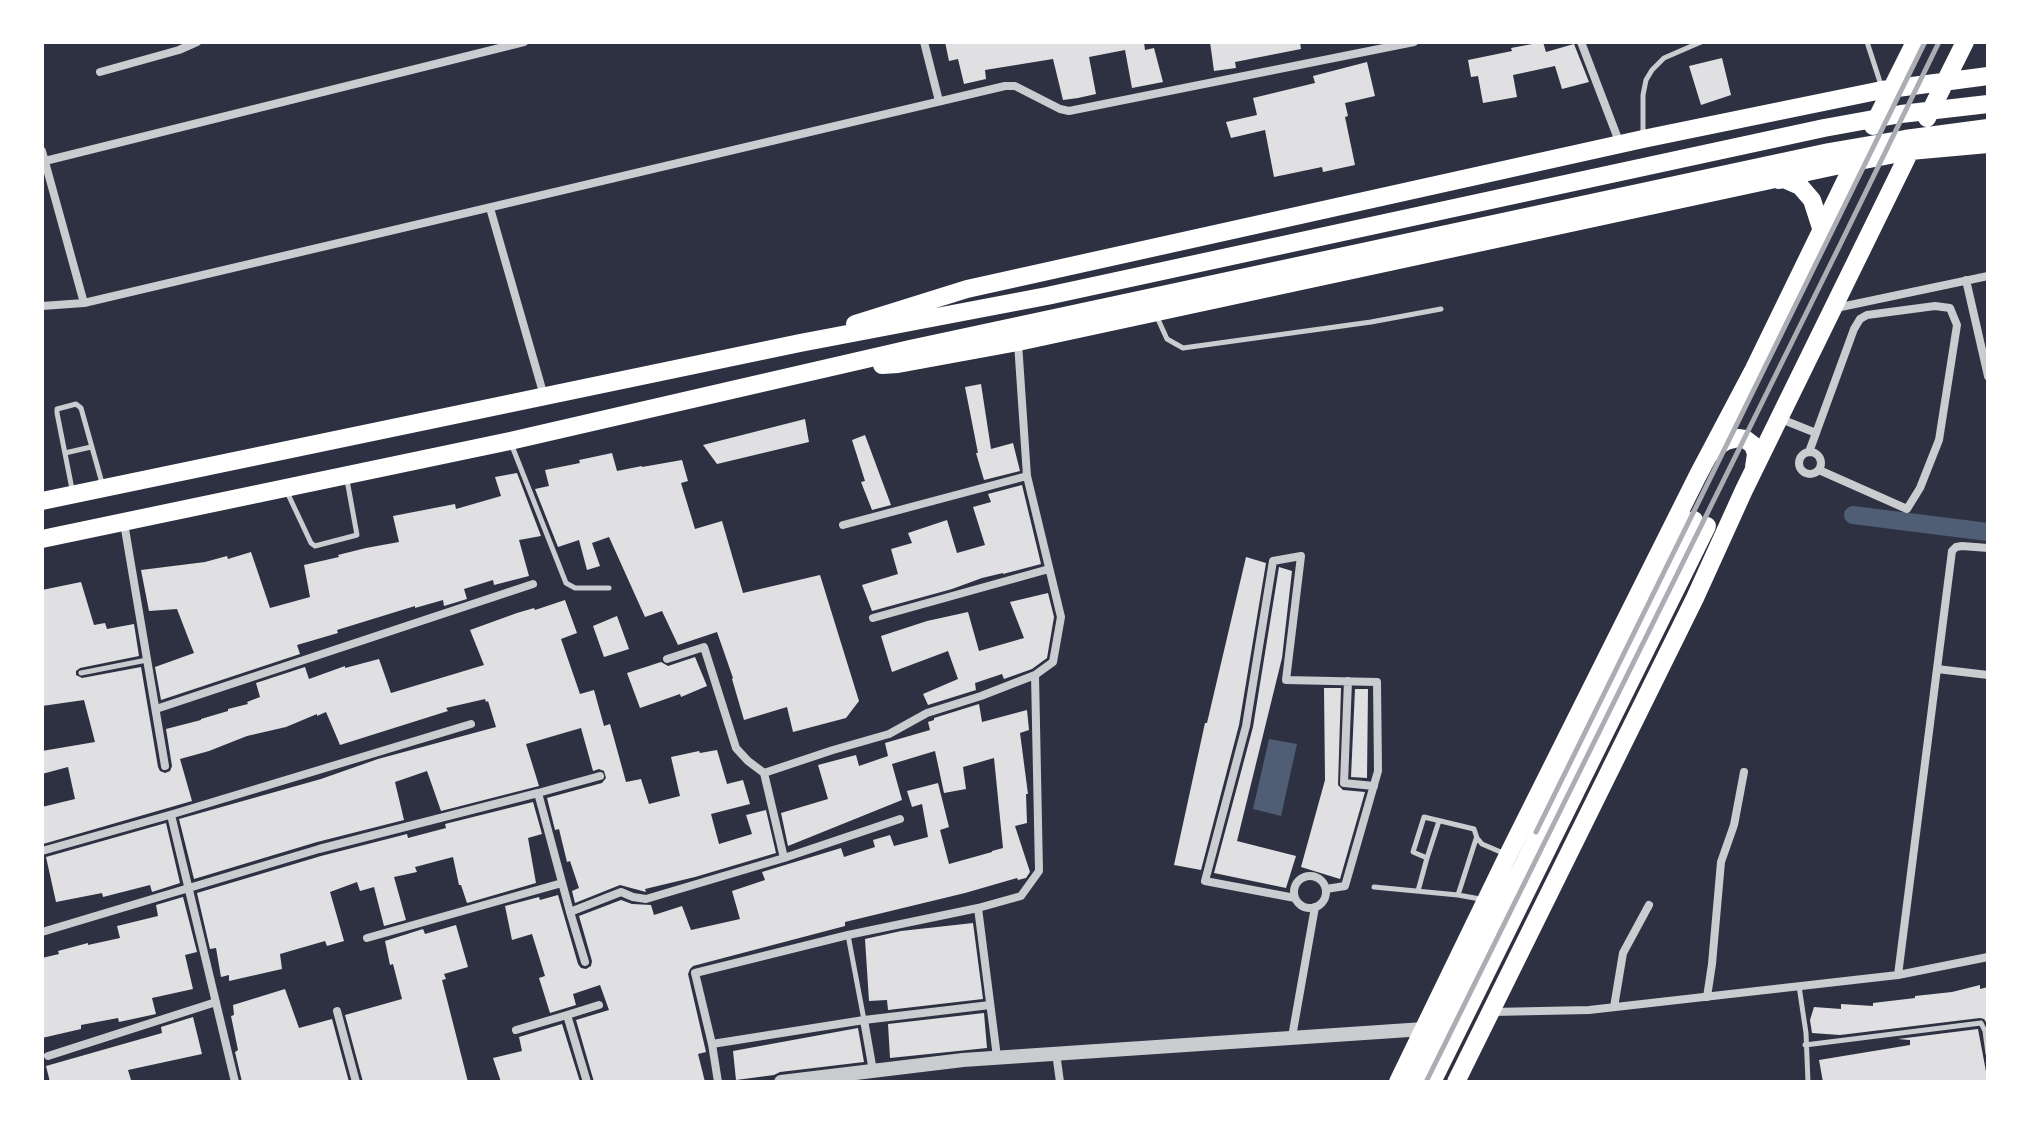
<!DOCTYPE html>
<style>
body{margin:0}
#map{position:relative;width:2030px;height:1124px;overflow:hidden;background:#2d3142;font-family:"Fira Sans",sans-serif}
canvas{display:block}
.frame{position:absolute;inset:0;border:44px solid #fff;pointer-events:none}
</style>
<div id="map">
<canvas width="2030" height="1124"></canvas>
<div class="frame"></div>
</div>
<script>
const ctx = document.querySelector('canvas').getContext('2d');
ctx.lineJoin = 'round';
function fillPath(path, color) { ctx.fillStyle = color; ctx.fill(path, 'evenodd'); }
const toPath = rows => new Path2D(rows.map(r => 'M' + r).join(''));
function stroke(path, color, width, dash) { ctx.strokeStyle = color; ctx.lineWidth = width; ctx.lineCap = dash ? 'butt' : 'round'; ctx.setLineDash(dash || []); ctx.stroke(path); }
const water = toPath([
 [1269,739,1297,744,1281,816,1253,809]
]);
const canal = toPath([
 [1853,515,1988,532]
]);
const building = toPath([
 [945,42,1144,42,1145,50,1154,48,1163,82,1132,88,1125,50,1089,57,1096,94,1078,98,1063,100,1053,59,985,70,986,79,964,84,958,59,949,61],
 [1210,42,1300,42,1301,49,1235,62,1236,68,1214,71],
 [1543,42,1546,52,1574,44,1589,82,1562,89,1555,66,1513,75,1517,97,1483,103,1478,76,1471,77,1468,60,1512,51,1511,48],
 [1722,58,1731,95,1701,105,1689,66],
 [1367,62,1375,96,1345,103,1348,116,1345,117,1355,165,1323,172,1322,167,1274,177,1265,130,1231,138,1226,122,1257,115,1253,98,1315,83,1313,76],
 [981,384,991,449,1013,443,1020,471,984,480,976,453,978,453,965,387],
 [805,419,809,442,717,464,703,445],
 [865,435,891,505,872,510,861,482,865,481,852,440],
 [612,453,617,471,642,466,642,467,682,460,688,481,681,483,695,529,722,521,743,593,820,575,859,701,846,718,793,732,787,707,744,720,732,679,733,678,717,632,678,645,662,611,645,617,609,537,592,543,600,566,587,570,579,540,558,547,535,489,549,486,545,470,580,463,579,460],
 [517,473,541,536,519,540,529,576,494,585,493,580,464,589,467,599,444,606,443,600,415,608,415,606,337,630,338,633,297,645,300,654,161,700,155,667,194,653,177,609,149,611,141,570,205,562,227,556,228,559,251,552,270,608,310,597,304,565,339,557,338,555,366,548,399,542,393,516,455,504,456,509,501,496,495,477],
 [1022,485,1041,564,1003,574,1003,573,982,578,952,589,872,611,862,585,898,574,891,549,912,543,908,533,947,520,957,553,985,545,973,507,991,502,988,494],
 [1246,557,1266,563,1239,725,1201,870,1174,865,1205,723,1207,723],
 [1279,567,1292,571,1282,658,1237,841,1296,856,1286,888,1214,873,1253,727],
 [81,582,94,625,105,623,107,629,134,624,139,656,80,668,76,671,76,675,82,678,141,667,158,767,160,771,165,773,170,771,172,766,166,729,201,720,201,719,228,711,228,709,248,704,247,702,260,697,256,683,305,667,309,679,345,666,345,668,379,659,391,693,484,665,470,630,517,613,534,608,535,610,565,600,577,633,561,639,580,694,594,690,604,726,610,724,626,782,641,779,649,804,680,796,671,757,699,751,700,753,717,750,727,784,743,780,750,804,711,814,719,844,752,834,746,815,766,810,776,853,695,877,645,889,646,892,620,885,575,903,572,891,579,888,570,861,567,862,559,829,555,830,547,798,602,783,606,778,604,771,599,769,593,771,581,728,526,744,539,786,441,811,427,771,395,782,404,820,317,842,194,879,179,819,321,779,378,759,496,727,488,701,486,702,485,699,446,708,448,711,340,745,326,712,317,716,317,714,286,727,247,736,209,751,180,759,192,801,43,844,42,807,75,799,68,767,42,774,42,751,95,742,84,700,42,706,42,590],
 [1048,593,1054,617,1047,658,1032,669,1004,679,1002,674,975,683,976,690,928,705,923,694,958,679,948,651,892,672,881,636,927,621,968,612,979,651,1024,638,1010,602],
 [617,616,629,649,604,657,593,626],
 [695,657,707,686,681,697,680,694,640,708,627,673,661,662,668,666],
 [1324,688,1341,688,1338,785,1343,790,1365,792,1340,879,1301,867,1325,780],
 [1355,689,1368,689,1367,778,1351,777],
 [979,704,982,722,1027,710,1029,730,1020,733,1028,794,1026,794,1027,823,1015,826,1030,872,1026,878,1018,880,1017,878,965,893,845,922,845,926,693,966,690,969,688,974,706,1052,698,1054,705,1082,594,1082,576,1020,609,1010,600,985,573,994,576,1005,550,1013,539,978,545,976,532,934,512,940,505,906,539,897,540,900,558,895,578,964,581,968,586,969,591,966,592,961,579,916,621,900,632,904,651,905,654,915,682,906,691,930,740,919,732,891,765,880,762,872,841,848,844,857,875,847,873,840,890,835,894,846,928,837,922,804,912,807,907,791,938,783,949,827,940,830,949,864,992,852,992,851,1003,848,994,758,963,767,966,789,944,793,935,751,892,764,902,800,788,846,781,813,828,799,818,765,856,755,859,766,888,756,885,743,930,730,928,722,934,720,934,718],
 [533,802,542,834,528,838,536,883,467,903,461,885,459,885,453,857,415,867,417,872,394,877,406,920,384,926,374,887,360,891,357,882,330,892,344,941,327,946,325,941,280,954,282,969,229,981,229,975,221,977,216,948,210,949,197,893,321,856,407,834,408,838,446,828,445,824],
 [166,823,180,883,152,892,150,885,103,897,102,893,56,902,46,857],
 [183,897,197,952,185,955,193,989,152,998,156,1014,119,1022,118,1018,81,1025,81,1029,42,1038,42,958,59,954,58,951,88,943,88,945,120,938,117,926,158,916,156,905],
 [973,923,983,999,888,1010,887,1000,869,1001,865,939,901,931],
 [456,925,468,967,444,974,446,979,442,980,468,1082,363,1082,345,1015,402,999,393,964,390,965,385,941,423,929,425,934],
 [1980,985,1980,989,1988,987,1988,1025,1984,1019,1980,1018,1840,1035,1812,1033,1810,1020,1814,1007,1841,1009,1841,1004,1873,1006,1873,1003,1915,998,1915,996,1952,992],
 [285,989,299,1028,332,1019,349,1082,242,1082,235,1052,238,1050,231,1016,234,1015,233,1005],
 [984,1013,987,1048,890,1058,888,1024],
 [193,1017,202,1054,128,1070,131,1080,121,1082,50,1082,46,1066,162,1033,161,1027],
 [562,1024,580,1082,501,1082,493,1058,522,1051,519,1037],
 [858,1028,864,1062,780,1072,774,1075,736,1080,733,1051],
 [1978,1029,1988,1082,1823,1082,1819,1060,1910,1045,1910,1040,1898,1039]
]);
const service = toPath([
 [1867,42,1881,85],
 [1643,134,1643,95,1646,80,1652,70,1664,58,1701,42],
 [1157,317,1167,339,1183,348,1371,322,1441,309],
 [512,446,566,583,575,588,609,588],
 [65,453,91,447],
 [72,489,57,413,57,409,61,408,76,404,81,408,102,483],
 [287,492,311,543,315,546,357,535,347,480],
 [81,673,147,660],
 [1427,858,1439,821],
 [1374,887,1458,895,1480,899],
 [1418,891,1427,858,1413,852,1424,817,1474,829,1477,838,1482,844,1503,853],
 [1458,895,1476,839],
 [848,935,864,1020],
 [1799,986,1806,1033,1808,1082],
 [1805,1045,1981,1023,1985,1031,1988,1054]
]);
const minor = toPath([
 [924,42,939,101],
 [1581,42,1620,144],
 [100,72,179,50,197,42],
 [42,151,84,303],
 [45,161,524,42],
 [490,208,544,396],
 [1966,280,1988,376],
 [42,306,84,303,1005,86,1015,86,1060,109,1069,111,1414,42],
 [1836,308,1988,276],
 [1781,419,1816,433,1809,452],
 [1816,433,1854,329,1860,319,1867,315,1935,306,1950,308,1957,325,1939,440,1920,488,1907,509,1819,470],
 '1799 463a11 11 0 1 1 22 0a11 11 0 1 1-22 0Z',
 [124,523,165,766],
 [843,525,1027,476],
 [873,618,1049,569],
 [667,659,704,647,736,748,748,761,764,773],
 [1937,669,1988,675],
 [1348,681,1344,783,1374,786],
 [156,709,533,584],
 [538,793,600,776],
 [171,815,235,1082],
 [42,851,173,814,471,724],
 [784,858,900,819],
 '1294 892a16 16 0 1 1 32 0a16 16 0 1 1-32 0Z',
 [1295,898,1205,881,1246,726,1273,561,1301,556,1286,680,1377,682,1378,771,1345,886,1326,889],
 [978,908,997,1057],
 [570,912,585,962],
 [42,932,319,849,538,793,570,912,621,892,633,897,646,899,784,858,764,773,833,750,889,734,927,713,981,696,1035,675,1053,662,1061,617,1027,476,1018,343],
 [367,938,562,883],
 [1898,975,1952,551,1956,547,1962,546,1988,548],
 [1707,997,1712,964,1721,862,1734,825,1744,772],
 [1614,1007,1623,953,1649,905],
 [337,1011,356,1082],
 [1492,1012,1589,1010,1898,975,1988,957],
 [864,1020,873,1071],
 [516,1030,567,1015],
 [1292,1037,1315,907],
 [712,1044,864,1020,990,1005],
 [1056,1053,1060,1082],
 [48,1056,216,1002],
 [587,1082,567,1015,599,1005],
 [718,1082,712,1044,695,973,848,935,978,908,1021,896,1039,871,1035,675]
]);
const tertiary = toPath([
 [781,1082,963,1060,1424,1029]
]);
const primary = toPath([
 [1927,118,1965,42],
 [1873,126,1915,42],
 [1779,180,1784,179,1800,186,1812,200,1822,231],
 [855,324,967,289,1643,139,1882,90,1988,76],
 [882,365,898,364,1018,342,1854,162,1910,151,1988,144],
 [1712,453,1718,446,1726,441,1738,438,1745,439,1753,445,1756,454,1754,467],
 [42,501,800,343,1047,296,1824,128,1901,114,1988,104],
 [42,539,510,441,910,349,1829,152,1905,139,1988,128],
 [1398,1082,1508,855,1698,475,1754,369,1858,155],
 [1416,1082,1694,520],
 [1432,1082,1707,526],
 [1456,1082,1695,598,1744,490,1913,145]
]);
const rail = toPath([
 [1536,832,1925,42],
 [1426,1082,1839,247,1939,42]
]);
fillPath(water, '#4f5d75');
stroke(canal, '#4f5d75', 18);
fillPath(building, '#e0e0e3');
stroke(service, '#caccd0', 5);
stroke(minor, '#caccd0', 8);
stroke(tertiary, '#caccd0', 14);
stroke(primary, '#fff', 18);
stroke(rail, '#abadb3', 5);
</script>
